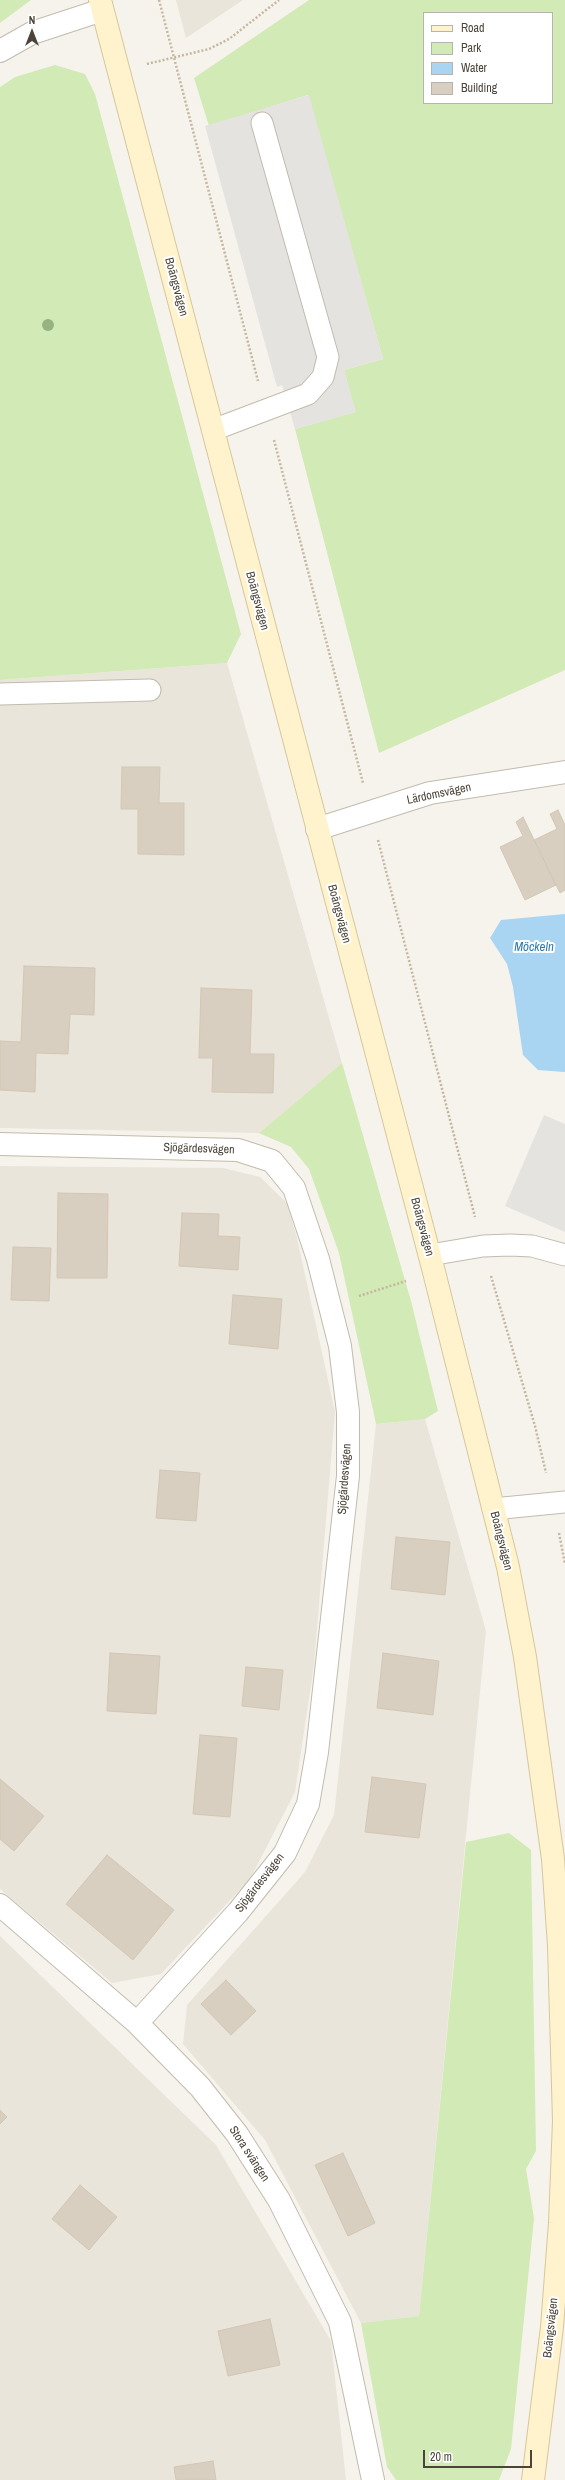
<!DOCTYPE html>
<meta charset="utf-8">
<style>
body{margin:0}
#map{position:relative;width:565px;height:2480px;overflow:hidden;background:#f6f3ec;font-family:"Archivo Narrow",sans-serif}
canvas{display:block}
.legend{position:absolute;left:423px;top:12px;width:130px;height:92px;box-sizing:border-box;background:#fff;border:1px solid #b7b4b0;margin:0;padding:5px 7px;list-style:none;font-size:12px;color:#4b4439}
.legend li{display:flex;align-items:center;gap:8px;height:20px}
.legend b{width:20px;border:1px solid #b7b4b0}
.north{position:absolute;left:12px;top:12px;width:40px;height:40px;-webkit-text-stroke:3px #fff;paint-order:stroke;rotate:0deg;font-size:11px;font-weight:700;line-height:16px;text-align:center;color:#4b4439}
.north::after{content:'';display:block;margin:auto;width:14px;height:18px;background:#4b4439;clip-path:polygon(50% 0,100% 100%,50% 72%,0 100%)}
.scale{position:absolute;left:423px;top:2450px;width:109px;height:18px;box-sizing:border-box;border:2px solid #4b4439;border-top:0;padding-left:5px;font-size:12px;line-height:14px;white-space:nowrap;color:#4b4439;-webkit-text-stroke:3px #fff;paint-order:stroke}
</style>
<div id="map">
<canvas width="565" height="2480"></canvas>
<ul class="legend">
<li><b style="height:5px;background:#fff3cd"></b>Road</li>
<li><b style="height:11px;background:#d2eab5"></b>Park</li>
<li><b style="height:11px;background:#a9d4f2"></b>Water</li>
<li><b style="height:11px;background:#d8cfc1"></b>Building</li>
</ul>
<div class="north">N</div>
<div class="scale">20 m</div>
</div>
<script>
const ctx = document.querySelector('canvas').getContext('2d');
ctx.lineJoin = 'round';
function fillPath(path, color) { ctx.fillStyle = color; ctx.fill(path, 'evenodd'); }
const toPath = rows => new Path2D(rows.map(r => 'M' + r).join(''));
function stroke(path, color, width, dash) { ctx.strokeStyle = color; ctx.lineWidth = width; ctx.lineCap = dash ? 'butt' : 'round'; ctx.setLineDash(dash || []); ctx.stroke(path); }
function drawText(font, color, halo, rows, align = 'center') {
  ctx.font = font + ' "Archivo Narrow",sans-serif'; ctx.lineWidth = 4; ctx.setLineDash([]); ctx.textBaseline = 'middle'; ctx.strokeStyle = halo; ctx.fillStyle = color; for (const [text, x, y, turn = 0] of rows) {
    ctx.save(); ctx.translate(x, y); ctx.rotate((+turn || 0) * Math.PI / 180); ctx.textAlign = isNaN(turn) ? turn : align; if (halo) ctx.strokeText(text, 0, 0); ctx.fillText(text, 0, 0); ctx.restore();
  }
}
const residential = toPath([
 [176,0,243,0,186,38],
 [227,663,342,1063,259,1133,0,1128,0,680],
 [0,1166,223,1168,260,1177,287,1203,297,1238,335,1412,314,1665,295,1792,250,1879,161,1974,112,1983,0,1889],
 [425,1419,486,1631,419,2316,361,2323,265,2140,183,2044,187,2005,305,1872,334,1815,376,1424],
 [0,1936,216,2145,331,2341,346,2480,0,2480]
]);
const green = toPath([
 [0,0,31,0,0,23],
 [309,0,565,0,565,670,379,753,295,429,355,412,344,370,383,359,308,95,209,126,194,78],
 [424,13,552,13,552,103,424,103],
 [55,65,85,74,95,94,241,634,227,663,0,680,0,87,15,77],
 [342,1063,411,1301,438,1411,425,1419,376,1424,339,1253,309,1169,291,1147,259,1133],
 [509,1833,531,1850,536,2151,526,2169,534,2218,511,2449,499,2480,396,2480,387,2467,361,2323,419,2316,466,1842]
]);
const parking = toPath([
 [309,95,383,359,344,370,356,412,295,429,282,385,277,387,205,126],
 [544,1115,565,1124,565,1232,505,1206]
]);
const water = toPath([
 [565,914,565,1072,564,1072,538,1070,523,1055,513,987,507,964,490,938,501,920]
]);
const building = toPath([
 [122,767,160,767,159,803,184,803,184,855,138,854,138,809,121,809,122,767],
 [558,810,565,825,565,890,560,893,534,840,557,829,550,814,558,810],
 [523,817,556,885,525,900,500,847,523,836,516,822,523,817],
 [24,966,95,968,94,1015,70,1014,68,1054,36,1053,35,1092,0,1090,0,1041,21,1042,24,966],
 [201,988,252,990,250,1054,274,1054,273,1093,212,1092,213,1058,199,1058,201,988],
 [58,1193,108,1194,107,1278,57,1278,58,1193],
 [182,1213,219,1214,218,1236,240,1237,238,1270,179,1266,182,1213],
 [13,1247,51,1248,49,1301,11,1300,13,1247],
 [233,1295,282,1299,278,1349,229,1344,233,1295],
 [160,1470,200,1473,196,1521,156,1518,160,1470],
 [396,1537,450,1542,445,1595,391,1589,396,1537],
 [110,1653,160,1656,156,1714,107,1711,110,1653],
 [383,1653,439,1661,433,1715,377,1708,383,1653],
 [246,1667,283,1670,279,1710,242,1706,246,1667],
 [200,1735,237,1738,230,1817,193,1814,200,1735],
 [372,1777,426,1784,419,1838,365,1832,372,1777],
 [0,1779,44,1816,14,1851,0,1839,0,1779],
 [107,1855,174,1910,133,1960,66,1904,107,1855],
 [226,1980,256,2011,231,2035,201,2004,226,1980],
 [0,2110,7,2117,0,2124,0,2110],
 [343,2153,375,2223,348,2236,315,2165,343,2153],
 [80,2185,117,2217,89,2250,52,2219,80,2185],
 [270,2319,280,2365,228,2376,218,2331,270,2319],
 [213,2461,216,2480,176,2480,174,2467,213,2461]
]);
const path = toPath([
 [159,0,258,381],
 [147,64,209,49,229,39,279,0],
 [274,440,363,783],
 [378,840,475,1217],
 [491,1276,535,1426,546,1473],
 [359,1296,406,1281],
 [559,1533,565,1564]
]);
const lane = toPath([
 [213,430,308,394,323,377,328,357,262,123],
 [0,694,150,690],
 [430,1255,483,1246,510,1245,532,1246,565,1255],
 [493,1509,565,1502]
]);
const street = toPath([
 [0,51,32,33,102,10],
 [317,829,430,793,565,772],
 [0,1144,238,1150,272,1161,294,1188,318,1259,340,1346,348,1412,348,1476,317,1752,308,1804,285,1853,238,1912,137,2023],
 [0,1905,137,2023,200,2087,237,2134,279,2200,340,2322,373,2480]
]);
const secondary = toPath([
 [100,0,434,1272,508,1567,525,1657,553,1859,559,1946,564,2121,560,2223,552,2327,533,2480]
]);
const trees = [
 [48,325]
];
const streetNames = [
 ["Boängsvägen",176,287,75],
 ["Boängsvägen",257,601,75],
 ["Lärdomsvägen",439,794,-12],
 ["Boängsvägen",339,914,75],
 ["Sjögärdesvägen",199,1149,2],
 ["Boängsvägen",422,1227,75],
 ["Sjögärdesvägen",345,1479,-86],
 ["Boängsvägen",501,1541,76],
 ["Sjögärdesvägen",260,1883,-52],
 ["Stora svängen",249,2154,57],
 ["Boängsvägen",551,2328,-84]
];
const waterNames = [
 ["Möckeln",534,948]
];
fillPath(residential, '#eae5da');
fillPath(green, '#d2eab5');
fillPath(parking, '#e5e3e0');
fillPath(water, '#a9d4f2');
fillPath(building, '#d8cfc1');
stroke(building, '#d3c7b4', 1);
stroke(lane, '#c2bbae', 23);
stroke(street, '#c2bbae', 24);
stroke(secondary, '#d6c79b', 24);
stroke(path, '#c4b79f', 2.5, [2, 2]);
stroke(lane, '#fff', 21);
stroke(street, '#fff', 22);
stroke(secondary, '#fff3cd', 22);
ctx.fillStyle = '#97b381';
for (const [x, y] of trees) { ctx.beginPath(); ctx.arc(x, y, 6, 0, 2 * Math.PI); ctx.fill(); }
drawText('12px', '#4b4439', '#fff', streetNames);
drawText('italic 13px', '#2e7ab2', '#fff', waterNames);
</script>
